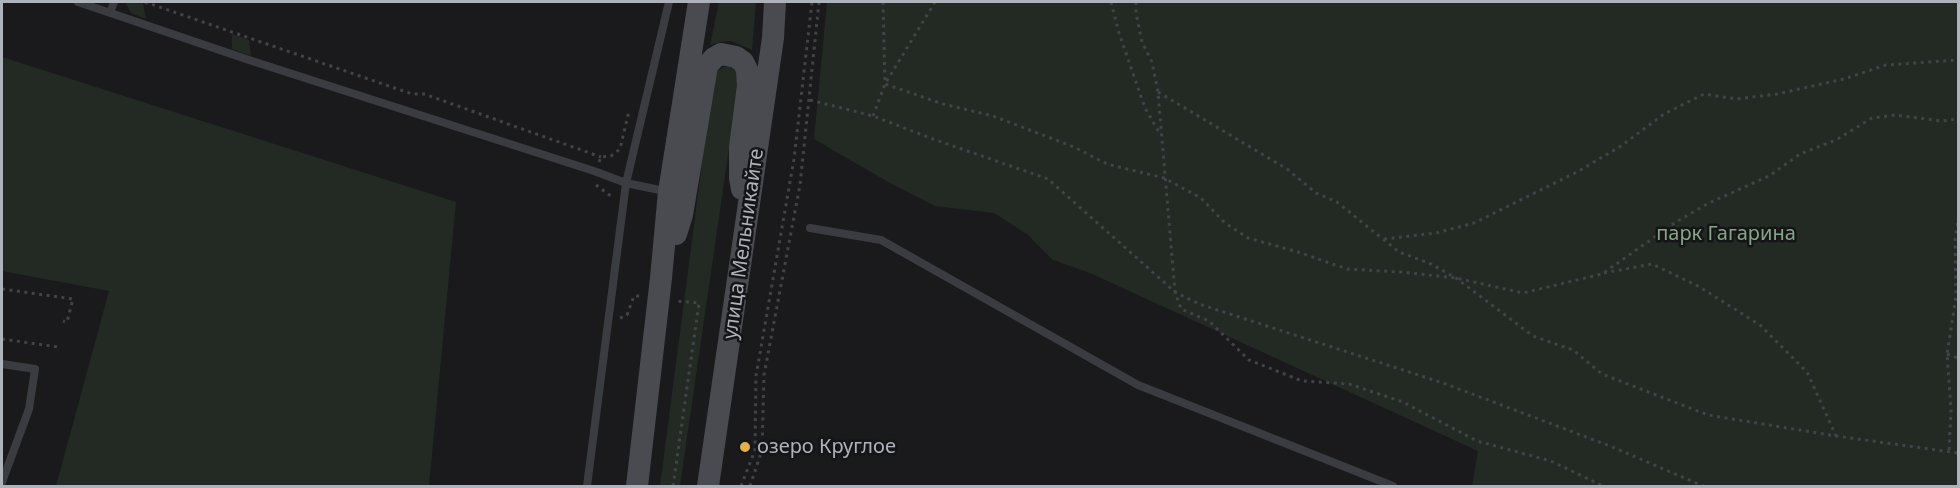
<!DOCTYPE html>
<meta charset="utf-8">
<style>
body{margin:0}
#map{position:relative;width:1960px;height:488px;overflow:hidden;background:#1a1a1c;font-family:"Noto Sans",sans-serif}
canvas{display:block}
.frame{position:absolute;inset:0;border:3px solid #adb2bb;pointer-events:none}
</style>
<div id="map">
<canvas width="1960" height="488"></canvas>
<div class="frame"></div>
</div>
<script>
const ctx = document.querySelector('canvas').getContext('2d');
ctx.lineJoin = 'round';
function fillPath(path, color) { ctx.fillStyle = color; ctx.fill(path, 'evenodd'); }
const toPath = rows => new Path2D(rows.map(r => 'M' + r).join(''));
function stroke(path, color, width, dash) { ctx.strokeStyle = color; ctx.lineWidth = width; ctx.lineCap = dash ? 'butt' : 'round'; ctx.setLineDash(dash || []); ctx.stroke(path); }
function drawText(font, color, halo, rows, align = 'center') {
  ctx.font = font + ' "Noto Sans",sans-serif'; ctx.lineWidth = 5; ctx.setLineDash([]); ctx.textBaseline = 'middle'; ctx.strokeStyle = halo; ctx.fillStyle = color; for (const [text, x, y, turn = 0] of rows) {
    ctx.save(); ctx.translate(x, y); ctx.rotate((+turn || 0) * Math.PI / 180); ctx.textAlign = isNaN(turn) ? turn : align; if (halo) ctx.strokeText(text, 0, 0); ctx.fillText(text, 0, 0); ctx.restore();
  }
}
const green = toPath([
 [125,2,143,3,146,19,131,13],
 [719,2,756,2,752,50,731,41,721,42,710,45],
 [827,2,1958,2,1958,486,1472,486,1478,451,1090,273,1053,260,1028,235,994,213,935,206,890,183,814,139],
 [232,34,249,40,251,56,232,49],
 [2,57,456,202,429,486,56,486,109,291,2,271],
 [723,67,731,67,736,72,739,79,680,486,660,486,713,79,716,72]
]);
const path = toPath([
 [145,2,412,94,424,94,601,157],
 [883,2,885,84,943,104,993,116,1074,147,1107,164,1164,178,1201,198,1225,223,1248,238,1298,252,1347,269,1401,272,1456,278,1523,293,1602,274,1676,222,1709,203,1769,176,1800,154,1836,140,1872,118,1895,115,1942,121,1958,119],
 [1111,2,1119,33,1145,108,1160,134],
 [1136,2,1136,13,1142,42,1152,62,1158,92,1175,292,1181,309,1209,321,1249,360,1302,381,1349,384,1403,402,1477,441,1551,461,1603,486],
 [1158,92,1287,169,1316,193,1337,202,1399,252,1431,264,1456,278,1533,336,1573,350,1602,374,1708,415,1836,436,1958,453],
 [810,100,873,116,933,139,1048,179,1175,292,1199,304,1443,383,1610,446,1703,486],
 [873,116,885,84,935,2],
 [599,162,601,157,611,156,620,149,629,111],
 [596,185,612,197],
 [1384,239,1436,233,1474,223,1577,172,1621,146,1664,114,1704,94,1736,99,1777,94,1844,79,1886,65,1958,60],
 [1604,273,1652,264,1698,286,1760,325,1807,372,1836,436],
 [2,289,73,299,67,322,63,321],
 [620,318,627,315,634,296,641,296],
 [2,339,58,347],
 [1947,354,1958,358],
 [1949,450,1951,410,1947,354,1956,297,1955,239,1958,221],
 [673,486,699,303,677,301],
 [741,486,755,450,756,376,794,159,812,2],
 [750,486,762,450,764,375,800,185,819,2]
]);
const lane = toPath([
 [78,2,249,60,594,171,626,183,669,192],
 [110,13,114,2],
 [810,228,881,240,1138,385,1393,486],
 [2,364,35,369,29,409,2,482],
 [587,486,626,183,669,2]
]);
const secondary = toPath([
 [676,234,682,215,707,66,714,58,721,54,736,57,743,62,747,70,748,86,740,147,740,178,742,189],
 [637,486,661,278,669,192,699,2],
 [708,486,773,38,775,2]
]);
const markers = [
 [745,447,6,"#e7af47"]
];
const parkNames = [
 ["парк Гагарина",1726,234]
];
const streetNames = [
 ["улица Мельникайте",744,244,-82]
];
const poiNames = [
 ["озеро Круглое",757,447]
];
fillPath(green, '#222a23');
stroke(path, '#414348', 3, [3, 4.5]);
stroke(lane, '#3b3c41', 8);
stroke(secondary, '#494b51', 22);
for (const [x, y, r, color] of markers) { const dot = new Path2D(); dot.arc(x, y, r, 0, 2 * Math.PI); ctx.fillStyle = color; ctx.fill(dot); stroke(dot, '#151517', 2); }
drawText('20px', '#86a487', '#151517', parkNames);
drawText('20px', '#adb2bb', '#151517', streetNames);
drawText('20px', '#adb2bb', '#151517', poiNames, 'left');
</script>
